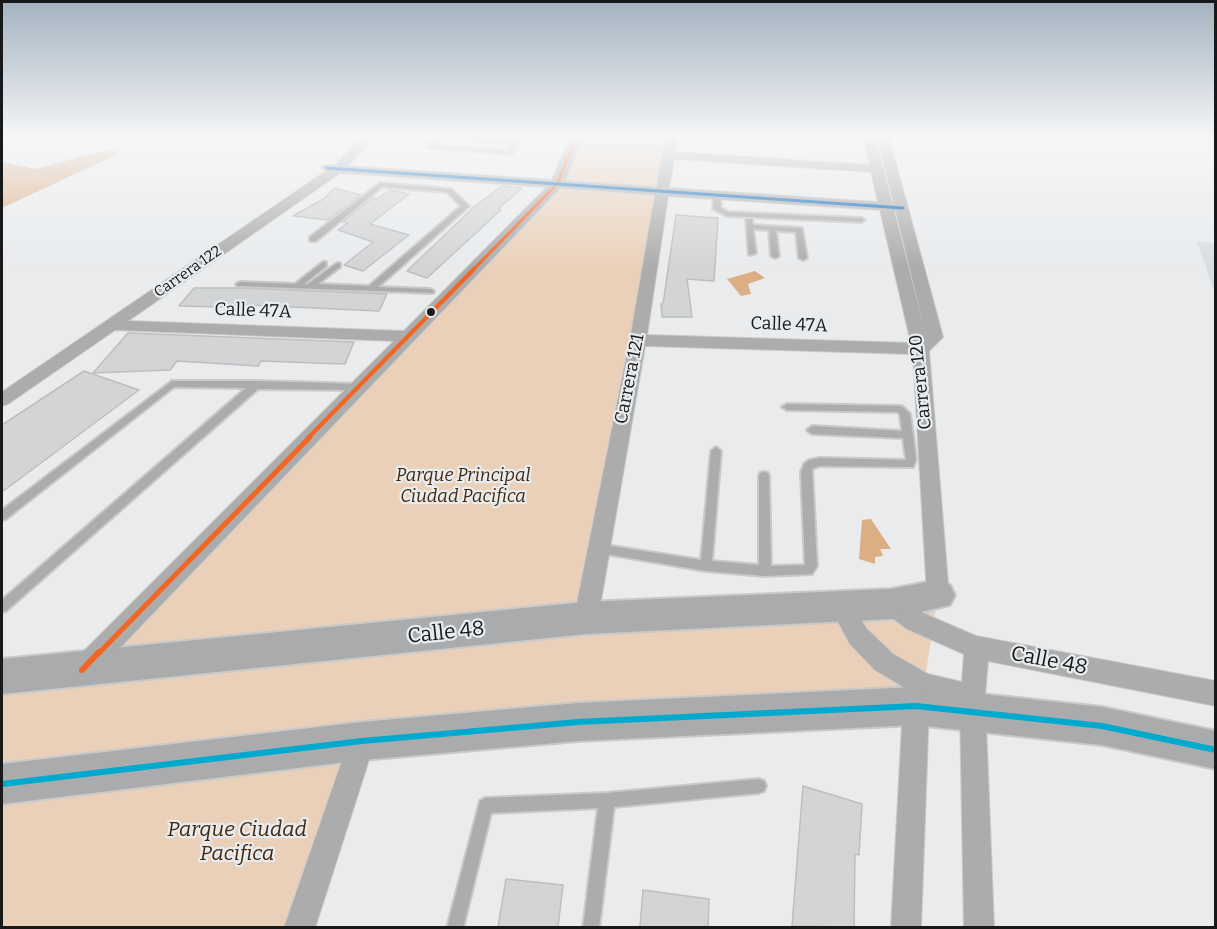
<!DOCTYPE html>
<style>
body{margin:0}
#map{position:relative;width:1217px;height:929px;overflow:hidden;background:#e9ebed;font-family:Bitter,serif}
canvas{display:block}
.frame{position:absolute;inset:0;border:3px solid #18191a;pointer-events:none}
</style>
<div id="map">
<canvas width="1217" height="929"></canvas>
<div class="frame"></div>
</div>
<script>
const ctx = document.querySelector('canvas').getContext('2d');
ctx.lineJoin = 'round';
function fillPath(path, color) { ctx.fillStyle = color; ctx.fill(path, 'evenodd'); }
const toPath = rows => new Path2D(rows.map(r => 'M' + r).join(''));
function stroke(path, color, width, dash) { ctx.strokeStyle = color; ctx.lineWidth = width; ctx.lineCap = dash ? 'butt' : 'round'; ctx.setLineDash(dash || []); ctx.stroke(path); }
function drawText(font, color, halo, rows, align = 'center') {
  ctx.font = font + ' Bitter,serif'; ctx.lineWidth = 4.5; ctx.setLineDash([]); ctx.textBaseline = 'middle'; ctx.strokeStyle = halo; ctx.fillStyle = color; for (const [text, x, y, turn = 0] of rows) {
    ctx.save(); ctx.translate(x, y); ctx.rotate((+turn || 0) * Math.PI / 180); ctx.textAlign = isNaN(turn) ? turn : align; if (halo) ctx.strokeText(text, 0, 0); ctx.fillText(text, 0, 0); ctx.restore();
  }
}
const built = toPath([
 [1197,241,1215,244,1215,294]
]);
const green = toPath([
 [576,138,671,138,586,618,938,595,924,685,916,706,362,741,299,927,2,928,2,677,82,670,557,184]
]);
const water = toPath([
 [107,150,116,151,116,155,2,208,2,162,36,169],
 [755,271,765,278,748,284,751,294,741,296,727,279],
 [871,519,891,549,880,549,883,556,875,557,875,564,859,559,862,520]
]);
const building = toPath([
 [502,186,522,188,498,209,501,210,427,278,407,271,476,205,502,186],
 [334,188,361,195,328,220,293,216,325,198,334,188],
 [390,190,409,194,370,224,409,235,363,271,344,265,373,242,338,230,348,223,343,222,372,198,377,199,390,190],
 [676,215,718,218,714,281,687,279,692,317,662,317,661,304,663,304,676,215],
 [194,288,242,288,387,294,379,311,225,304,223,307,179,306,194,288],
 [128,333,129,333,354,342,345,364,261,361,258,366,177,361,170,370,93,373,128,333],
 [84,371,139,390,2,492,2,425,84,371],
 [803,786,862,804,859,855,855,854,854,927,792,926,803,786],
 [506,879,563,885,558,927,498,927,506,879],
 [643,890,709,899,708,927,640,927,643,890]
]);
const service = toPath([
 [432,138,438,138,434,145,508,150,512,145,447,138,515,141,517,138,523,138,512,153,510,154,428,148,427,147,432,138],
 [380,183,451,189,469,206,378,287,430,289,434,291,433,293,237,286,236,284,240,282,295,284,323,262,326,262,326,266,304,284,308,284,337,263,340,263,340,267,318,284,369,286,461,206,447,192,382,187,316,241,310,241,310,237,380,183],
 [717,193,720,195,721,208,728,212,861,218,865,220,861,222,727,216,713,209,714,195,717,193],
 [746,219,752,219,753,225,802,228,807,258,803,260,799,258,796,232,776,231,779,256,775,258,771,256,769,230,753,229,756,253,749,255,746,219],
 [172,381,257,381,359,384,364,387,359,390,258,389,6,611,2,612,2,600,246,388,174,387,6,519,2,520,2,510,172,381],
 [787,404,900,406,903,407,910,414,913,435,916,460,913,467,820,466,812,469,817,566,812,574,765,576,706,571,594,552,592,549,594,546,598,544,701,560,711,451,716,447,721,451,712,561,759,565,759,476,760,473,764,472,768,473,769,476,771,566,805,565,801,472,804,464,809,460,820,458,906,460,903,438,812,434,807,430,812,426,902,431,900,415,898,412,787,410,782,407,787,404],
 [759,779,764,781,766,786,764,791,759,793,614,807,599,928,583,928,598,808,491,813,463,928,447,928,480,801,485,798,607,793,759,779]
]);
const minor = toPath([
 [362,138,374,138,348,166,552,180,570,138,582,138,565,181,657,187,665,138,677,138,675,152,870,165,863,138,875,138,892,203,894,203,877,138,889,138,943,337,929,351,949,595,946,602,938,605,930,602,927,595,913,354,645,346,598,618,594,626,586,629,578,626,574,618,630,340,655,195,560,188,93,676,84,680,75,676,72,668,75,660,394,341,115,330,8,404,2,406,2,392,326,171,321,168,323,165,335,165,362,138],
 [674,159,871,172,878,202,669,188,674,159],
 [340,173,547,187,404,331,128,321,340,173],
 [668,196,880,210,911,343,647,335,668,196],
 [894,211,896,211,926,336,894,211],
 [891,594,923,613,976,636,1216,681,1216,706,988,661,985,696,994,928,964,928,960,707,925,698,929,706,921,928,891,928,903,706,907,697,915,694,875,670,850,644,830,607,834,600,842,597,850,600,866,628,893,654,928,674,962,682,964,654,907,629,883,611,880,604,883,597,891,594],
 [362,728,371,732,375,741,315,928,284,928,349,741,353,732,362,728]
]);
const secondary = toPath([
 [938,580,950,585,955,595,950,605,891,619,586,634,2,694,2,659,586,602,891,589,938,580],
 [916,687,1102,707,1216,731,1216,769,1102,745,916,725,578,741,362,760,2,804,2,764,362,722,578,703,916,687]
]);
const bus1Far3 = toPath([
 [473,270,557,184,576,138]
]);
const bus1Far2 = toPath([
 [308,438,474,269]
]);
const bus1Far1 = toPath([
 [98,654,310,437]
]);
const bus1 = toPath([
 [82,670,99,652]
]);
const bus2 = toPath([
 [327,168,903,208]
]);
const bus3 = toPath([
 [2,784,362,741,578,722,916,706,1102,726,1216,750]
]);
const markers = [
 [431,312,5,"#18191a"]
];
const farStreetnames = [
 ["Carrera 122",188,272,-35]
];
const streetNames = [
 ["Calle 47A",253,311,2],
 ["Calle 47A",789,325,2],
 ["Carrera 121",630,379,-79],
 ["Carrera 120",921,382,-96]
];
const parkNames = [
 ["Parque Principal",463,476],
 ["Ciudad Pacifica",463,497]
];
const nearStreetnames = [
 ["Calle 48",446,633,-6],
 ["Calle 48",1049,661,11]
];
const nearParknames = [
 ["Parque Ciudad",237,830],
 ["Pacifica",237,854]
];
fillPath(built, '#d7dde2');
fillPath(green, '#ead0b9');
fillPath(water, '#dcae84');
fillPath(building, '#d3d4d6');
stroke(building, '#bcbebf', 1.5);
stroke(service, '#c8c9ca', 4);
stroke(minor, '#c8c9ca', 2);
stroke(secondary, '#c8c9ca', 4);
fillPath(service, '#acacac');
fillPath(minor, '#acacac');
fillPath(secondary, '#aaabac');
stroke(bus1Far3, '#f26522', 3);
stroke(bus1Far2, '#f26522', 4);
stroke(bus1Far1, '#f26522', 5);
stroke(bus1, '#f26522', 6);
stroke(bus2, '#0065bd', 3);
stroke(bus3, '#00a9ce', 6);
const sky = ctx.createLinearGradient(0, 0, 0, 268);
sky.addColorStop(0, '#a3b2c0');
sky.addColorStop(0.51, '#f5f6f7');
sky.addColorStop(1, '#f5f6f700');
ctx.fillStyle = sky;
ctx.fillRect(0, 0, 1217, 268);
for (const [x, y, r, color] of markers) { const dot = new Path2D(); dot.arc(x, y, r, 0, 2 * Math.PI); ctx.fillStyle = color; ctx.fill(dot); stroke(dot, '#e8ecee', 2); }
drawText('15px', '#18191a', '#e8ecee', farStreetnames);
drawText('18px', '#18191a', '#e8ecee', streetNames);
drawText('italic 18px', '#43280d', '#e8ecee', parkNames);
drawText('21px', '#18191a', '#e8ecee', nearStreetnames);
drawText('italic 21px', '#43280d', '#e8ecee', nearParknames);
</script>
